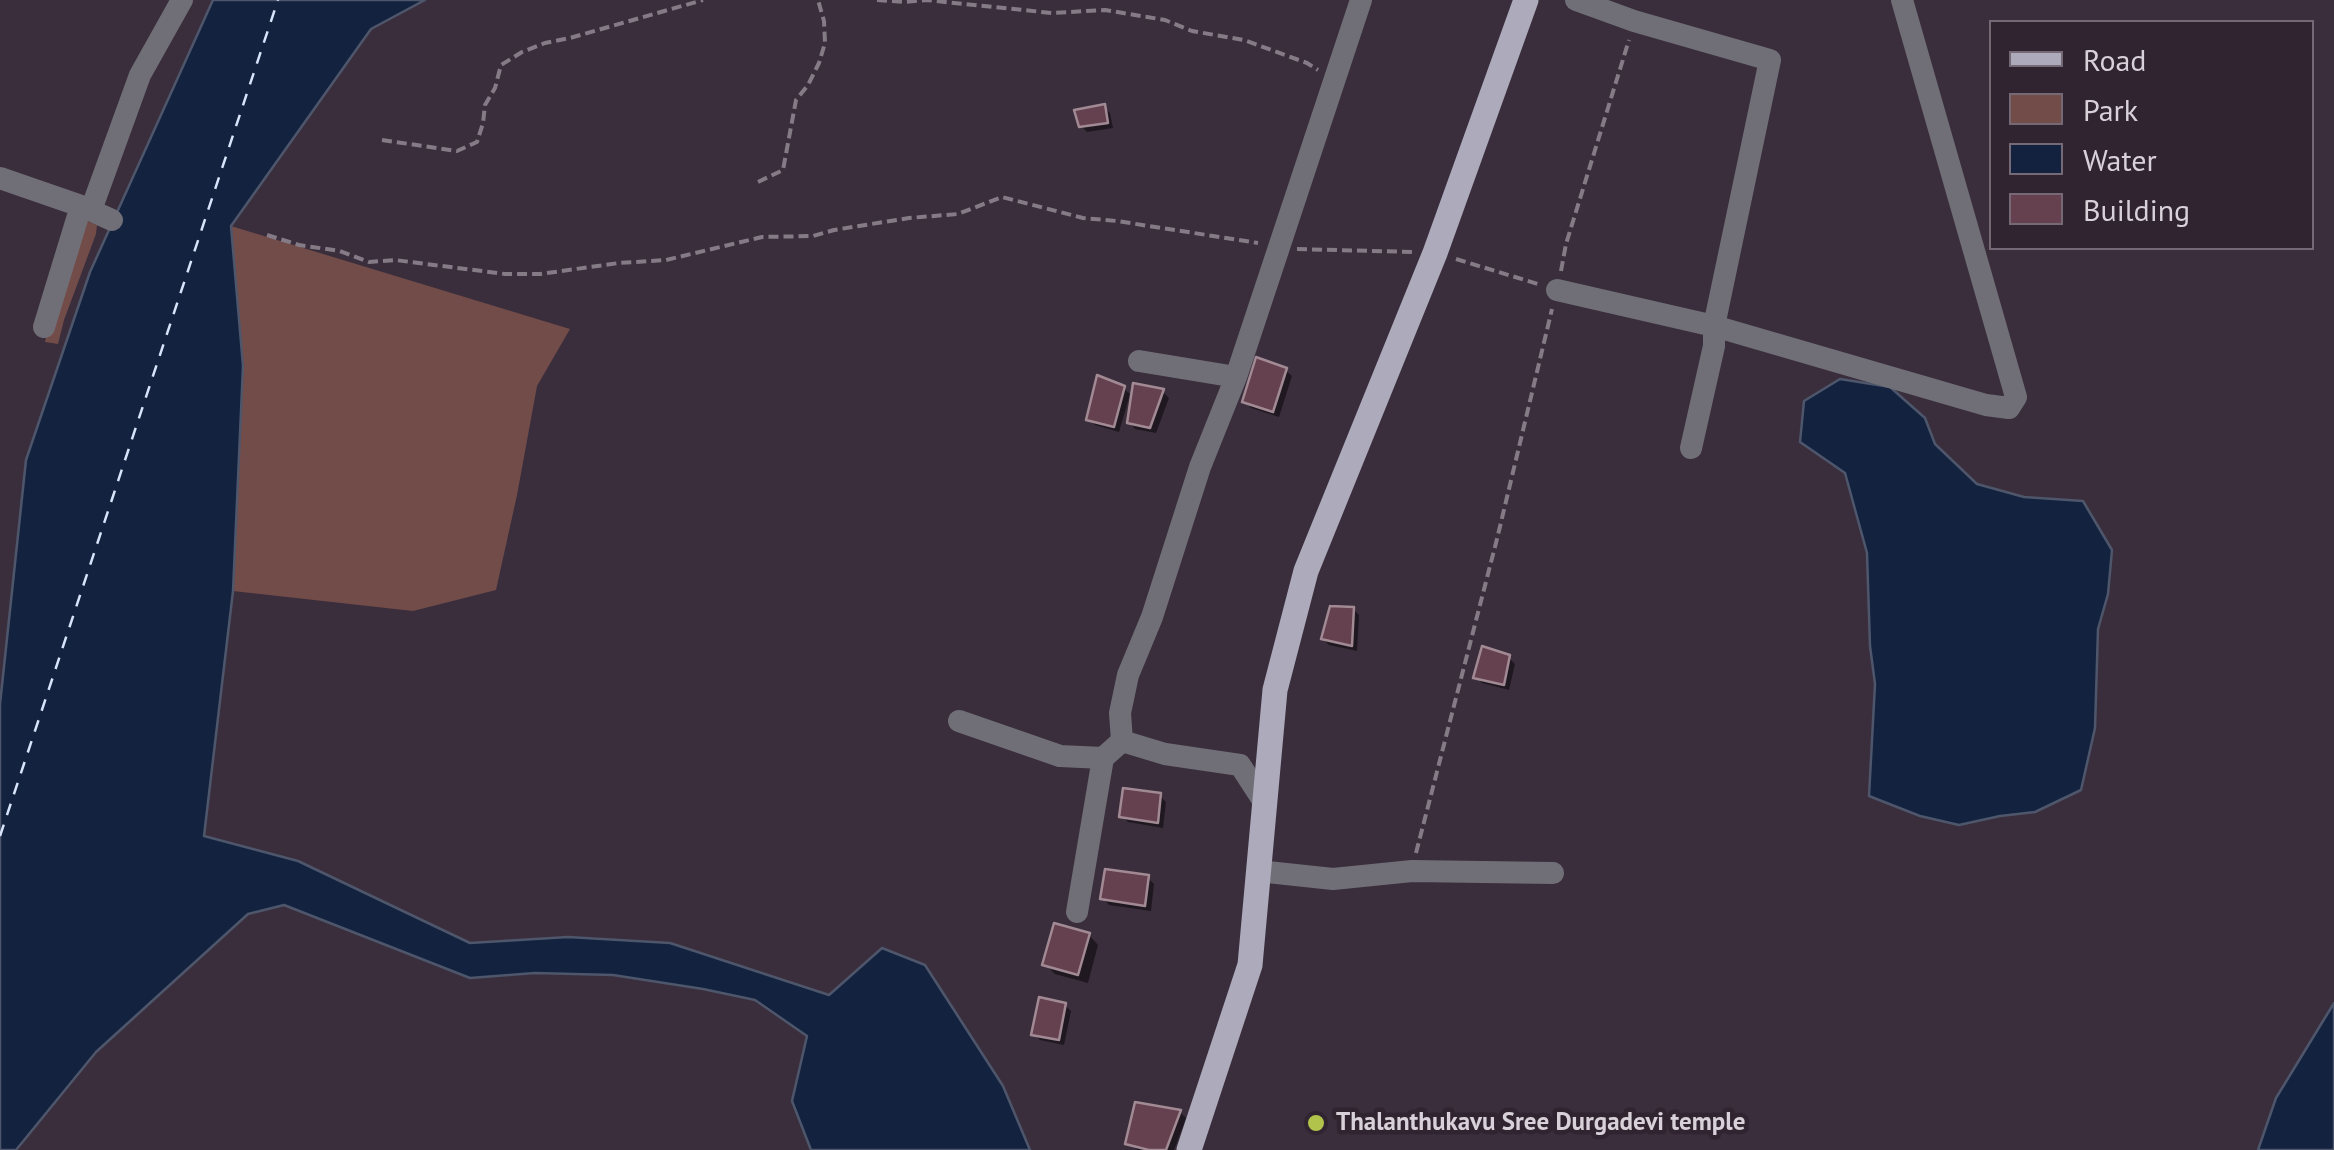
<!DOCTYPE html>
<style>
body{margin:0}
#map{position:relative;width:2334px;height:1150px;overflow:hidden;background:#3a2e3c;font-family:"PT Sans",sans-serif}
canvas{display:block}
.legend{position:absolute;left:1989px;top:20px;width:325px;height:230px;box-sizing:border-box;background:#302431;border:2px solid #746974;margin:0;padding:12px 18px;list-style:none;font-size:30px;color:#d9d1d9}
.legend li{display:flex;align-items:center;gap:20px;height:50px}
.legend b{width:50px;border:2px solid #746974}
</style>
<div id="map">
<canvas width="2334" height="1150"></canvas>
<ul class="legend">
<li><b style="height:12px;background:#acaabb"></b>Road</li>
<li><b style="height:28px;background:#724c49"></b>Park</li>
<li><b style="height:28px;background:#13223e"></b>Water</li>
<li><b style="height:28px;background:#65404f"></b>Building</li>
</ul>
</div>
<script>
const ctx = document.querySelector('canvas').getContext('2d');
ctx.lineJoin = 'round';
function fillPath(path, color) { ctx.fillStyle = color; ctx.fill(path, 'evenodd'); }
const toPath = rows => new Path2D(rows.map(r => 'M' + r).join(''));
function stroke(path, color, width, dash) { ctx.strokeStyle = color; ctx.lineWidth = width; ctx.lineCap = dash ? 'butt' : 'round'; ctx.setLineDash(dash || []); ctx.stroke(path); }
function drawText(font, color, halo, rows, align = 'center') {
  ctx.font = font + ' "PT Sans",sans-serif'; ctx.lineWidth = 9; ctx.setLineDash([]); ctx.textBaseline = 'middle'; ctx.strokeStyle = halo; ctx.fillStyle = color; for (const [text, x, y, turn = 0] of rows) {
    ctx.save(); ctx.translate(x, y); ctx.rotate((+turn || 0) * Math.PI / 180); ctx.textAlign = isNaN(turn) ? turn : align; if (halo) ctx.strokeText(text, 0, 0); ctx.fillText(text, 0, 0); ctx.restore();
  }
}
const green = toPath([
 [84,220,97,225,96,234,64,320,58,344,45,342,50,318],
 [231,226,570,329,537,386,517,495,496,590,413,611,233,591,243,366]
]);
const water = toPath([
 [213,0,425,0,371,29,231,226,243,366,233,591,204,836,298,861,470,943,568,937,670,943,829,995,882,948,925,965,1003,1086,1030,1150,811,1150,792,1101,807,1036,755,1000,703,989,613,975,535,973,470,978,284,905,248,914,96,1052,16,1150,0,1150,0,704,26,460,90,272,213,0],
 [1840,379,1890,387,1925,418,1935,444,1977,484,2024,497,2083,501,2112,550,2108,594,2098,629,2095,728,2081,790,2035,812,2000,816,1959,825,1920,816,1869,796,1875,684,1870,646,1867,553,1845,473,1800,442,1804,401,1840,379],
 [2334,1003,2334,1150,2258,1150,2276,1098,2334,1003]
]);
const shadow = toPath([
 [1104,107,1110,113,1113,128,1087,132,1081,126],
 [1285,370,1292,376,1279,417,1251,408,1245,401],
 [1123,388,1130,394,1119,432,1095,425,1089,419],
 [1163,392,1169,398,1156,433,1135,429,1129,422],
 [1353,609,1359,615,1357,651,1329,645,1323,639],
 [1508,657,1515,664,1509,690,1482,683,1476,677],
 [1160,796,1166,802,1163,828,1128,822,1122,816],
 [1148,878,1154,884,1151,911,1109,905,1103,898],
 [1089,935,1098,945,1088,983,1055,974,1045,964],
 [1065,1005,1071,1011,1064,1045,1040,1040,1034,1034],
 [1137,1105,1180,1112,1186,1118,1174,1150,1138,1150,1128,1143]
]);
const ferry = toPath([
 [0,836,278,0]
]);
const building = toPath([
 [1105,104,1108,123,1079,127,1074,110,1105,104],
 [1256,357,1287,368,1273,412,1242,402,1256,357],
 [1097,375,1125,386,1114,427,1086,420,1097,375],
 [1133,383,1164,389,1150,428,1127,423,1133,383],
 [1330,606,1354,607,1352,646,1321,639,1330,606],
 [1482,646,1510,655,1504,685,1473,678,1482,646],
 [1123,788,1161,793,1158,823,1119,817,1123,788],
 [1105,869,1149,875,1145,906,1100,899,1105,869],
 [1054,923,1090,933,1078,975,1042,965,1054,923],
 [1039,997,1066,1003,1059,1040,1031,1035,1039,997],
 [1135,1102,1181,1110,1166,1150,1149,1150,1125,1144,1135,1102]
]);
const path = toPath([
 [877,0,905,2,926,0,1052,13,1105,10,1165,20,1192,31,1244,40,1307,63,1318,70],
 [382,140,457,151,477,142,483,123,485,105,495,88,501,65,522,52,545,43,570,38,703,0],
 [758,182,783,170,796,100,808,85,819,63,825,43,824,21,818,0],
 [267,235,299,245,340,251,369,262,395,260,505,274,540,274,619,263,666,260,762,237,813,236,834,230,909,218,958,214,1002,197,1083,218,1117,221,1258,243],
 [1297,249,1413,252],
 [1456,259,1538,284],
 [1561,271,1566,244,1629,40],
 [1416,853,1497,539,1552,309]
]);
const minor = toPath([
 [1576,0,1634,21,1770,60,1714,326,1714,346,1691,448],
 [0,178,81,206,112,220],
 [91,210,140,75,182,0],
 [1557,290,1714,326,1986,405,2009,408,2016,397,1902,0],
 [44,327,81,206],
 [1139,361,1236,377],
 [959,721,1060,756,1103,758],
 [1264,802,1240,765,1165,754,1122,741,1120,713,1128,675,1152,617,1200,467,1236,377,1361,0],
 [1258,871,1333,879,1412,871,1553,873],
 [1077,912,1103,758,1122,741]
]);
const major = toPath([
 [1189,1150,1250,965,1275,690,1306,571,1435,253,1526,0]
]);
const markers = [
 [1316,1123,10,"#b2c34c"]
];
const poiNames = [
 ["Thalanthukavu Sree Durgadevi temple",1336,1123]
];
fillPath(green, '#724c49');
fillPath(water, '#13223e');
stroke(water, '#4e566c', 2.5);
fillPath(shadow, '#0007');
stroke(ferry, '#d7e4fb', 2.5, [12, 10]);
fillPath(building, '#65404f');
stroke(building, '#a18a93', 2.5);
stroke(path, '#857b86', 4, [10, 5]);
stroke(minor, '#706f77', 22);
stroke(major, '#acaabb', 25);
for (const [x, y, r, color] of markers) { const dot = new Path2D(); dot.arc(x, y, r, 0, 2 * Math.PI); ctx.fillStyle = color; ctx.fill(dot); stroke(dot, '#302431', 4); }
drawText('bold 25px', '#d9d1d9', '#302431', poiNames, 'left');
</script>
